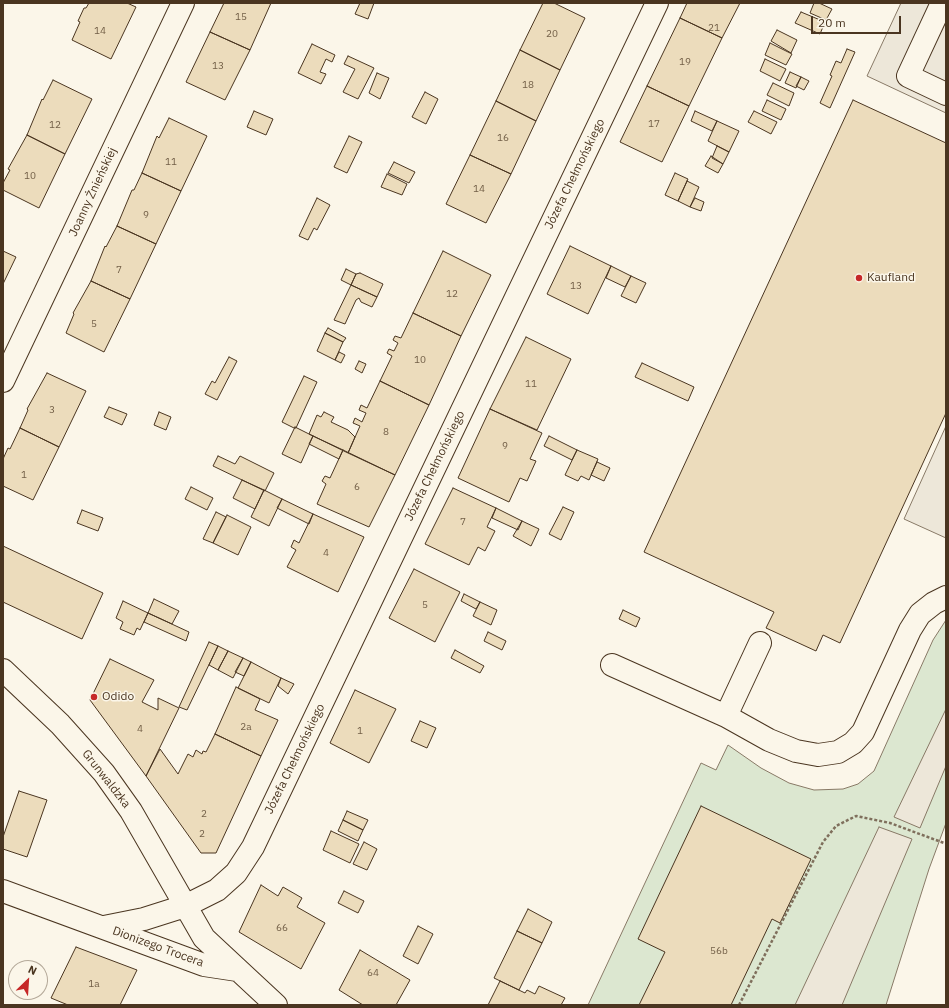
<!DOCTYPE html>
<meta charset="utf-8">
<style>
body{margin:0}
#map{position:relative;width:949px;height:1008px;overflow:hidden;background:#fbf6e9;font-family:"IBM Plex Sans",sans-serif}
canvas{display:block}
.frame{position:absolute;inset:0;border:4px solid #4a3520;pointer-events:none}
.north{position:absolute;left:8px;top:960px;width:40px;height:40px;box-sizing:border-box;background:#fbf6e9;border:1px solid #b4a999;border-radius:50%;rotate:25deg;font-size:11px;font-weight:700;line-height:16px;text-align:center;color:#4a3520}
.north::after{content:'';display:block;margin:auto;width:14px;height:18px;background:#c62828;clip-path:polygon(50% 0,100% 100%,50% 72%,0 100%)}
.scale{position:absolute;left:811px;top:16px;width:90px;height:18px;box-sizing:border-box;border:2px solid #4a3520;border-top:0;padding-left:5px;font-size:12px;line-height:14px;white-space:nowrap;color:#4a3520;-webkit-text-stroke:3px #fbf6e9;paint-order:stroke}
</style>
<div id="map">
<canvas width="949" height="1008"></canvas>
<div class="frame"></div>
<div class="north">N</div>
<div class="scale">20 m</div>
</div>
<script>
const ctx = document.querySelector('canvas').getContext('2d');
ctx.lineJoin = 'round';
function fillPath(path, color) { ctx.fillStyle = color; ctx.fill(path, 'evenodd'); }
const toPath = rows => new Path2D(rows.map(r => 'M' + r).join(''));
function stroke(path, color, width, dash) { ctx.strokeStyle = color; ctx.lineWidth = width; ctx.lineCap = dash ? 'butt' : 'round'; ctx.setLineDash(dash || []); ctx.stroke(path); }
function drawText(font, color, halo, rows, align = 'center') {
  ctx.font = font + ' "IBM Plex Sans",sans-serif'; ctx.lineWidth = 3; ctx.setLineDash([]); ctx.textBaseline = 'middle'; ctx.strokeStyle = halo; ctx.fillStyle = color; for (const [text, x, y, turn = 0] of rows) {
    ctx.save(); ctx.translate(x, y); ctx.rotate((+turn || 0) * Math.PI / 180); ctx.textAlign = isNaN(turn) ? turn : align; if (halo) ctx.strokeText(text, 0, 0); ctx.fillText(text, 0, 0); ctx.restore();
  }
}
const green = toPath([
 [946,620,946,823,929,869,886,1005,588,1005,701,763,716,770,728,745,761,768,789,783,814,790,843,789,858,784,874,771,933,640,946,620]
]);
const parking = toPath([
 [901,3,946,3,946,113,867,76,901,3],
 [946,426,946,538,904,519,946,426],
 [946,709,946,766,920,828,894,817,946,709],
 [879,827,912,839,842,1005,795,1005,879,827]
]);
const building = toPath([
 [89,3,127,3,136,7,111,59,72,40,80,22,78,21,84,8,86,8,89,3],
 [224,3,271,3,250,50,210,32,224,3],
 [360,3,374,3,368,19,355,14,360,3],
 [543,3,554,3,585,18,560,70,520,50,543,3],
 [687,3,740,3,722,38,680,18,687,3],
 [814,3,819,3,832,9,826,20,810,13,814,3],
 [801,12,825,22,820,34,795,23,801,12],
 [680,18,722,38,689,106,647,86,680,18],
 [777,30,797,40,791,53,771,41,777,30],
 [210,32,250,50,225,100,186,82,210,32],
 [770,43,792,54,786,65,765,55,770,43],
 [312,44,335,55,332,62,326,59,320,72,326,74,321,84,298,73,312,44],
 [847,49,855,52,830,108,820,103,832,76,830,75,836,61,841,63,847,49],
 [520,50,560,70,536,121,496,101,520,50],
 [348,56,374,68,358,99,343,92,355,69,344,64,348,56],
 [765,59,786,69,780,81,760,71,765,59],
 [790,72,801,77,796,88,785,83,790,72],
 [377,73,389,78,380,99,369,93,377,73],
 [801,77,809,81,804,90,796,86,801,77],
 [53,80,92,99,65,154,27,135,42,99,43,100,53,80],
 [773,83,794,93,789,106,767,95,773,83],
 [647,86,689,106,662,162,620,142,647,86],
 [425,92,438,99,426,124,412,117,425,92],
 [767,100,786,109,781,120,762,111,767,100],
 [853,100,946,143,946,413,840,643,823,635,816,651,766,628,774,612,644,552,853,100],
 [496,101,536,121,511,174,470,155,496,101],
 [254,111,273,119,266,135,247,127,254,111],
 [695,111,717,121,712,131,691,121,695,111],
 [754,111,777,122,771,134,748,122,754,111],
 [169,118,207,136,181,191,142,173,157,136,159,138,169,118],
 [717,121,739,131,729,152,708,141,717,121],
 [27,135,65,154,39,208,3,190,3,183,10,170,8,169,27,135],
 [349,136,362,142,347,173,334,167,349,136],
 [717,146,729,152,723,164,712,158,717,146],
 [470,155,511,174,486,223,446,204,470,155],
 [711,156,723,164,718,173,705,166,711,156],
 [394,162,415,172,409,183,388,173,394,162],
 [142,173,181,191,156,244,117,226,132,190,134,190,142,173],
 [675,173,688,179,678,201,665,195,675,173],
 [387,174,407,184,402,195,381,187,387,174],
 [687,181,699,187,690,207,678,201,687,181],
 [317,198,330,205,317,230,314,228,308,240,299,236,317,198],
 [695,198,704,202,701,211,690,207,695,198],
 [117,226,156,244,130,299,91,281,105,246,106,247,117,226],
 [570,246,611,266,588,314,547,294,570,246],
 [3,251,16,257,3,284,3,251],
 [443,251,491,275,461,336,413,313,443,251],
 [611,266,631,276,625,287,606,278,611,266],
 [346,269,356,274,351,285,341,280,346,269],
 [360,273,383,284,377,297,351,285,356,274,360,273],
 [631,276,646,283,636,303,621,296,631,276],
 [91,281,130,299,104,352,66,333,74,314,73,313,91,281],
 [351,285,377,297,372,307,361,302,359,298,356,300,345,324,334,320,351,285],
 [413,313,461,336,429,405,380,381,392,356,387,353,389,349,394,351,398,343,393,340,395,336,401,338,413,313],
 [328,328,346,338,343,342,325,333,328,328],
 [325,333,343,342,335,360,317,351,325,333],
 [526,337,571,359,537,430,490,409,526,337],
 [339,352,345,355,341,363,335,360,339,352],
 [229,357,237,361,217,400,205,394,212,381,215,383,229,357],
 [359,361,366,364,362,373,355,369,359,361],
 [642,363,694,387,688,401,635,377,642,363],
 [47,373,86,391,59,447,20,428,28,410,27,409,47,373],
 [304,376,317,382,296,428,294,428,282,422,304,376],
 [380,381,429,405,395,475,348,453,360,426,353,423,355,418,362,422,366,413,359,410,361,405,367,408,380,381],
 [109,407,127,414,122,425,104,417,109,407],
 [490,409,542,433,530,459,536,461,527,481,520,478,509,502,458,478,490,409],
 [159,412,171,417,166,430,154,425,159,412],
 [324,412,334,417,331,422,348,430,355,437,348,453,309,434,317,415,321,417,324,412],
 [295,427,313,436,301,463,282,454,295,427],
 [20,428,59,447,33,500,3,486,3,459,8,448,10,449,20,428],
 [313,436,343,450,339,459,309,444,313,436],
 [549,436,577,450,572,460,544,446,549,436],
 [343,450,395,475,369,527,317,504,326,484,322,481,325,476,330,478,343,450],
 [577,450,598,459,589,480,581,476,578,481,565,475,577,450],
 [218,456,235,464,240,456,274,473,265,491,213,466,218,456],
 [597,462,610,468,604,481,591,475,597,462],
 [242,480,264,490,255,509,233,498,242,480],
 [191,487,213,498,207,510,185,499,191,487],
 [453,488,496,508,487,527,495,531,485,551,478,547,469,565,425,544,453,488],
 [264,490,282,499,269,526,251,517,264,490],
 [282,499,313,514,309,524,277,508,282,499],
 [563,507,574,512,561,540,549,534,563,507],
 [496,508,522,521,518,530,492,518,496,508],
 [82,510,103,518,98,531,77,523,82,510],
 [216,512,226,517,213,543,203,539,216,512],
 [313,514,364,537,338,592,287,567,296,550,291,547,294,540,299,543,313,514],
 [227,515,251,527,238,555,213,543,227,515],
 [522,521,539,529,531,546,513,536,522,521],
 [3,546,103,593,82,639,3,602,3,546],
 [414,569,460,592,435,642,389,618,414,569],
 [464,594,480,602,476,609,461,601,464,594],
 [154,599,179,611,172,624,148,613,154,599],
 [123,601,148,613,140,630,137,628,134,635,120,629,123,622,116,618,123,601],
 [480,602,497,610,491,625,473,616,480,602],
 [623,610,640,618,636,627,619,619,623,610],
 [148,613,189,632,186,641,144,622,148,613],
 [488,632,506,641,502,650,484,641,488,632],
 [209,642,218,646,187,710,179,707,209,642],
 [218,646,228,651,218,670,209,665,218,646],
 [455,650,484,666,480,673,451,658,455,650],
 [228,651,243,658,233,678,218,670,228,651],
 [243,658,251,662,244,676,235,672,243,658],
 [110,659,154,680,142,702,158,710,158,698,179,708,146,776,90,700,110,659],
 [251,662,281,678,269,703,238,688,251,662],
 [281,678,294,684,288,694,278,686,281,678],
 [236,687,260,699,255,710,278,720,261,756,215,734,236,687],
 [355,690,396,709,369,763,330,743,355,690],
 [420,721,436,728,427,748,411,741,420,721],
 [215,734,261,756,216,853,201,853,146,776,160,749,178,774,188,754,193,757,196,750,202,754,203,751,206,752,215,734],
 [19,791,47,800,27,857,3,849,3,837,19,791],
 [701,806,811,859,780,923,772,919,731,1005,639,1005,665,952,638,939,701,806],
 [347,811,368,820,363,830,343,820,347,811],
 [343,820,363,830,358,841,338,831,343,820],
 [331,831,359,844,350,863,323,850,331,831],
 [364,842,377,849,367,870,353,864,364,842],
 [261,885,278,896,283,887,302,898,297,907,325,923,301,969,239,932,261,885],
 [344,891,364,901,358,913,338,903,344,891],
 [528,909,552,922,542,943,517,931,528,909],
 [418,926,433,934,418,964,403,956,418,926],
 [517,931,542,943,519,990,494,978,517,931],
 [76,947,137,970,120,1005,68,1005,51,998,76,947],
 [360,950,410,980,396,1005,363,1005,339,990,360,950],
 [500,981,525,993,527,990,535,994,539,986,565,998,561,1005,488,1005,500,981]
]);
const path = toPath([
 [739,1005,823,842,836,826,856,816,890,823,944,843]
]);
const minor = toPath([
 [942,3,908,76,946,94],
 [3,381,183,3],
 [612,665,726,716,769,740,796,751,818,755,838,752,853,743,863,732,910,630,920,614,934,603,946,597],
 [3,670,60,724,104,773,131,811,204,938,276,1005],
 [726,716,760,643],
 [3,891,204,965,237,970],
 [104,927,144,919,185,906,217,890,236,873,253,847,657,3]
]);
const markers = [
 [859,278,4,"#c62828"],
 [94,697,4,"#c62828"]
];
const numberNames = [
 ["15",241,17],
 ["21",714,28],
 ["14",100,31],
 ["20",552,34],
 ["19",685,62],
 ["13",218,66],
 ["18",528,85],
 ["17",654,124],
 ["12",55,125],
 ["16",503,138],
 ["11",171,162],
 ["10",30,176],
 ["14",479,189],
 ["9",146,215],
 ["7",119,270],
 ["13",576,286],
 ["12",452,294],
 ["5",94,324],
 ["10",420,360],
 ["11",531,384],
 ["3",52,410],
 ["8",386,432],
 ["9",505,446],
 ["1",24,475],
 ["6",357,487],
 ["7",463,522],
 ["4",326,553],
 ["5",425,605],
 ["2a",246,727],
 ["4",140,729],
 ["1",360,731],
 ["2",204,814],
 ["2",202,834],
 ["66",282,928],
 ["56b",719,951],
 ["64",373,973],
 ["1a",94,984]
];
const streetNames = [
 ["Józefa Chełmońskiego",575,174,-64],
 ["Joanny Żnieńskiej",93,192,-65],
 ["Józefa Chełmońskiego",435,466,-64],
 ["Józefa Chełmońskiego",295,759,-64],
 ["Grunwaldzka",106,779,52],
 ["Dionizego Trocera",158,947,20]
];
const poiNames = [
 ["Kaufland",867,278],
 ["Odido",102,697]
];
fillPath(green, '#dce7d0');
stroke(green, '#887966', 1);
fillPath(parking, '#ede7d9');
stroke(parking, '#887966', 1);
fillPath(building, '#ecdcbc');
stroke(building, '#4a3520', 1);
stroke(minor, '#4a3520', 24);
stroke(path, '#7f6f5c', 2.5, [3, 2]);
stroke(minor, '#fbf6e9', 22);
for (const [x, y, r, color] of markers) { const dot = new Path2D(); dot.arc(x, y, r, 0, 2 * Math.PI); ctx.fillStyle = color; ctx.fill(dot); stroke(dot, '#fbf6e9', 1.5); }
drawText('10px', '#725f47', null, numberNames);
drawText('12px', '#4a3520', '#fbf6e9', streetNames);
drawText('12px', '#4a3520', '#fbf6e9', poiNames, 'left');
</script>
